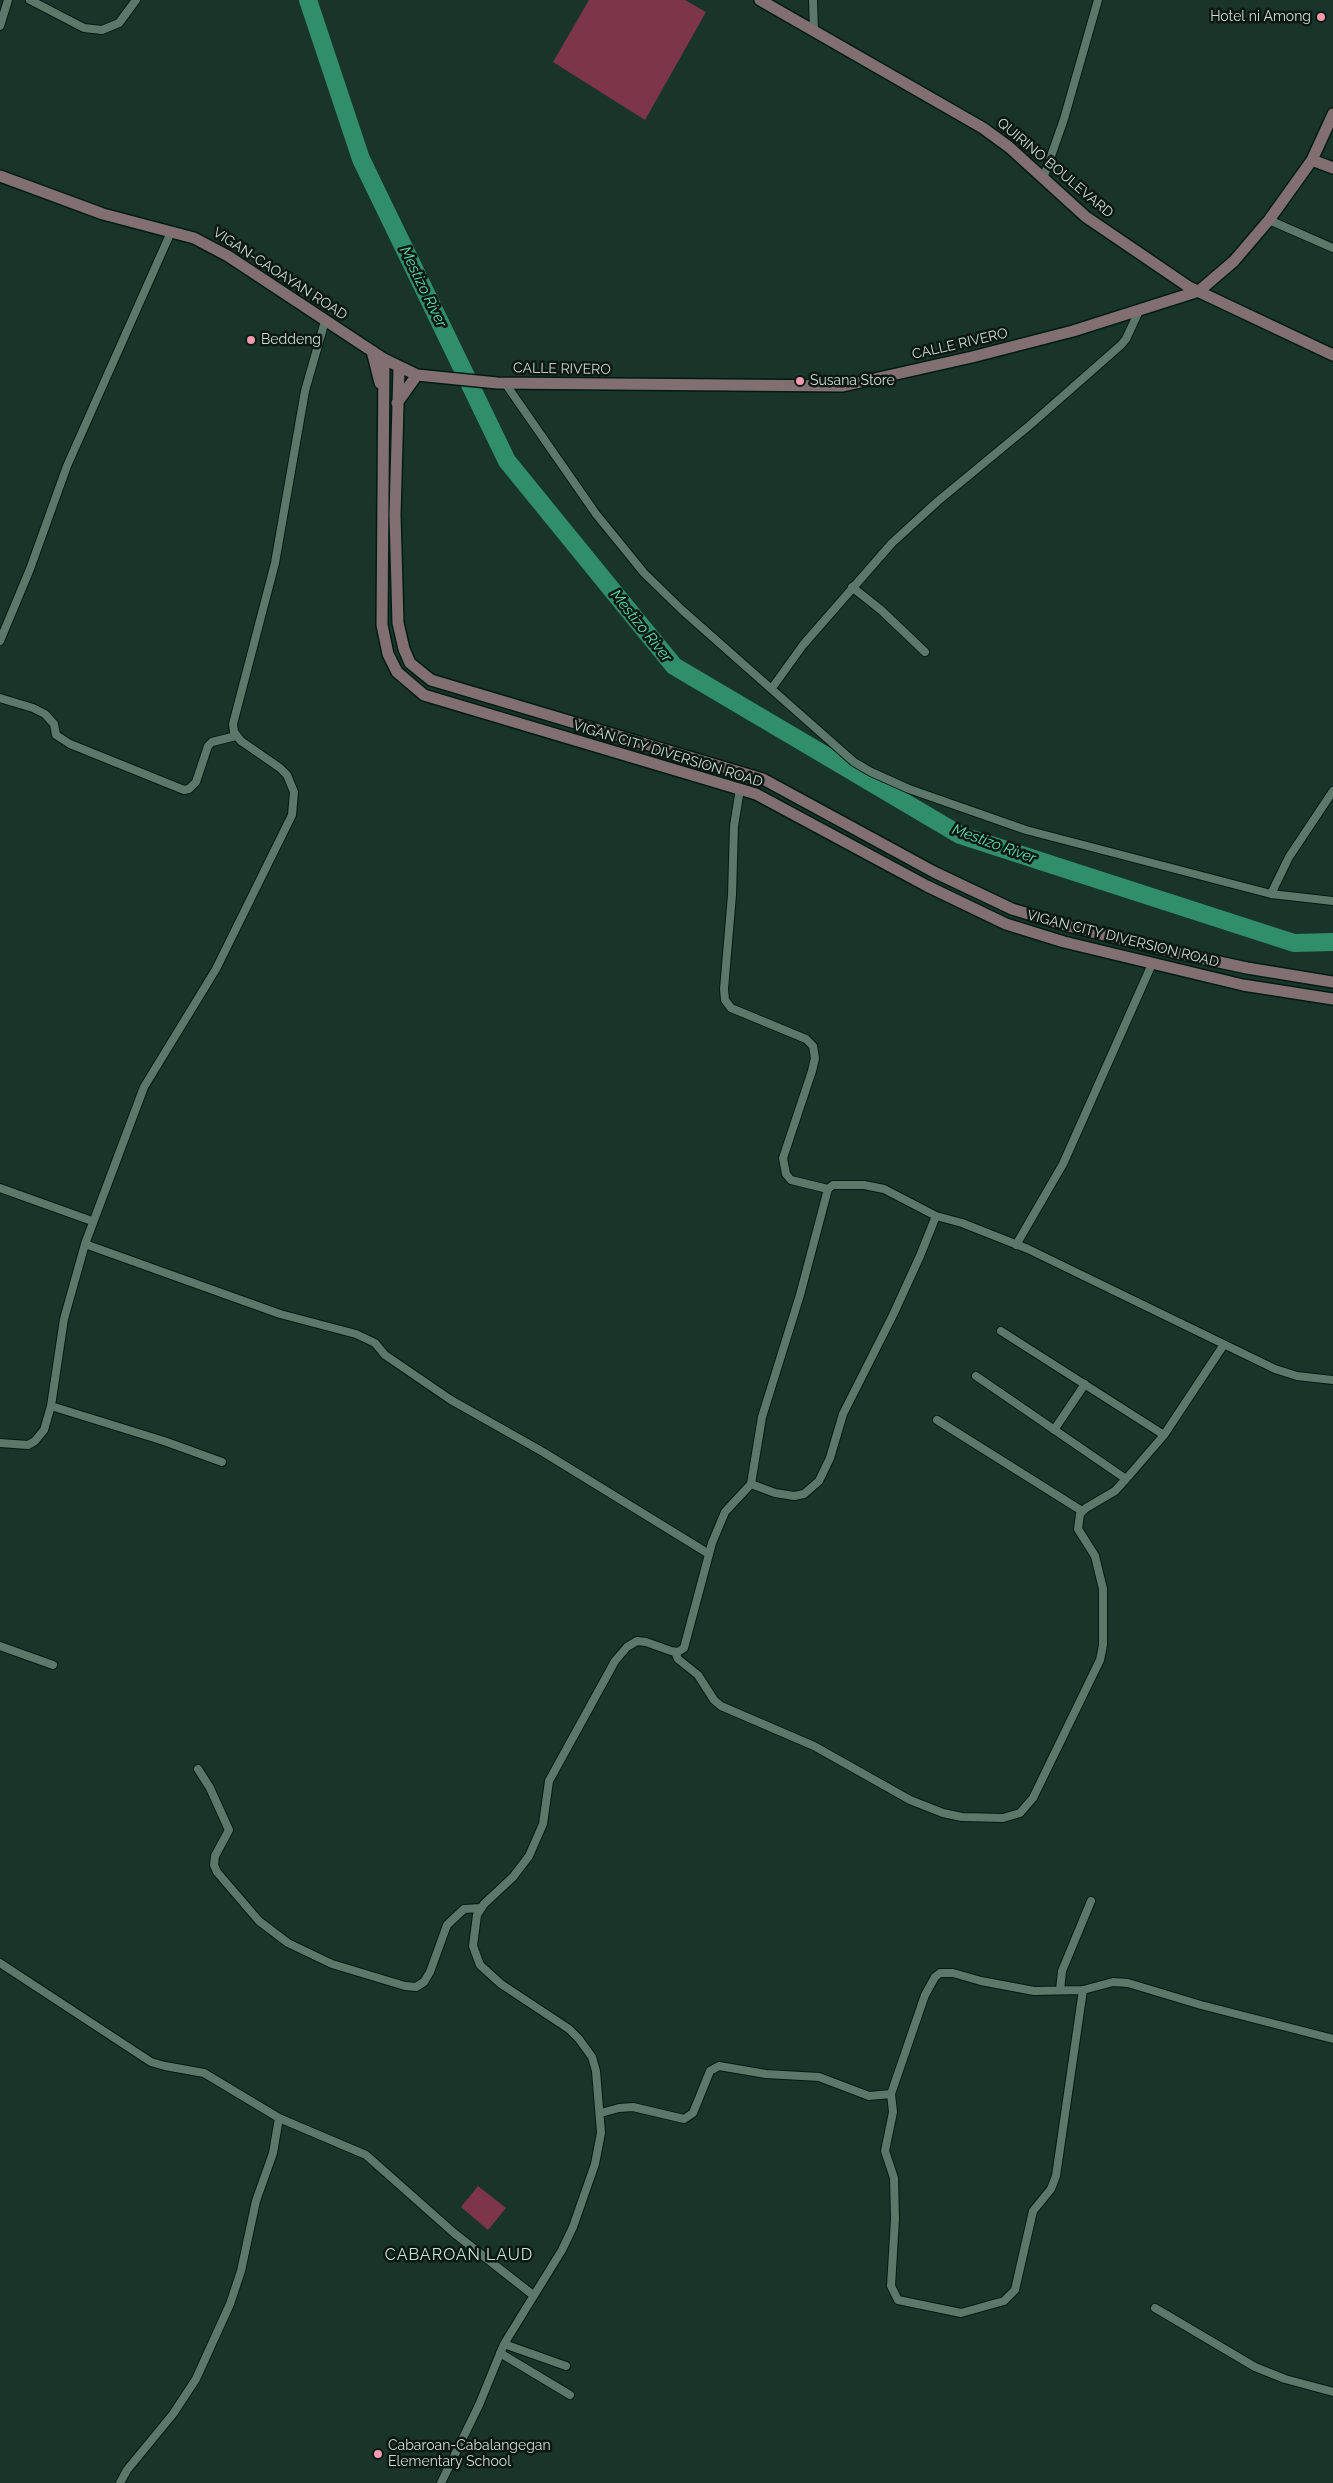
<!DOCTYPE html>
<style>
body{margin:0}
canvas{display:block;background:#193428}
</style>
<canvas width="1333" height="2483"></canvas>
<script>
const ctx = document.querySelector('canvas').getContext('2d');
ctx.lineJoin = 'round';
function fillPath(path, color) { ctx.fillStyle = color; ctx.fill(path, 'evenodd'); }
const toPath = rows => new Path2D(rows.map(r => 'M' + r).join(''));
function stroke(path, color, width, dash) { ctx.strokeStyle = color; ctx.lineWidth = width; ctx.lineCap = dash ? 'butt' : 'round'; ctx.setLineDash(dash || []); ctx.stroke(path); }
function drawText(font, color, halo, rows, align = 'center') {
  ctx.font = font + ' Raleway,sans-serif'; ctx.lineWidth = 5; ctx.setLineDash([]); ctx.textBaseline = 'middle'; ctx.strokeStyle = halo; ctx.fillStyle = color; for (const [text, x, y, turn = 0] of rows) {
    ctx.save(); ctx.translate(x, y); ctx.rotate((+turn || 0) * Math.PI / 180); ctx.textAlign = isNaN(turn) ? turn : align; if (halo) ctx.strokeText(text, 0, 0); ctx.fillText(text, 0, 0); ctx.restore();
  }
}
const green = toPath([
 [589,0,685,0,706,12,645,120,553,62],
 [478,2186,506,2208,488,2230,461,2207]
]);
const river = toPath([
 [308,0,361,159,507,461,674,666,960,835,1294,943,1333,942]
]);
const street = toPath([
 [30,0,84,28,102,30,119,23,136,0],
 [813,0,814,32],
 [0,26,8,0],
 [1043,179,1064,119,1098,0],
 [1269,220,1333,248],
 [505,383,596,514,644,573,682,610,854,762,871,772,909,789,1026,830,1271,894,1333,901],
 [852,587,881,610,925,652],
 [0,641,30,569,67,466,171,232],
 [772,688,803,645,892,543,938,501,1030,425,1121,345,1126,339,1139,311],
 [0,698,33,708,45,714,54,724,56,735,70,744,184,790,189,789,196,782,208,746,212,742,236,736],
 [740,789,734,826,732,895,724,989,725,1000,731,1008,806,1039,813,1046,815,1058,812,1071,783,1158,786,1174,791,1180,828,1189],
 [1271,894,1289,857,1333,791],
 [0,1188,92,1221],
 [85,1244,280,1314,356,1334,375,1343,385,1355,451,1400,543,1452,709,1554],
 [1016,1245,1063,1164,1152,964],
 [1001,1331,1164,1435],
 [976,1376,1126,1479],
 [51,1406,164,1441,222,1462],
 [937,1420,1082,1511],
 [1054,1430,1085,1384],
 [0,1443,28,1445,35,1441,44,1430,51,1406,64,1319,85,1244,144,1087,216,969,292,815,294,792,287,775,280,768,241,741,234,732,233,724,275,563,305,391,325,321],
 [751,1484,762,1417,800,1295,828,1189,833,1185,864,1185,884,1189,936,1216,962,1223,1028,1249,1275,1369,1297,1376,1333,1380],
 [0,1646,53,1665],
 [675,1652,678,1659,698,1675,714,1700,721,1706,814,1746,910,1800,943,1813,962,1817,1003,1818,1020,1813,1033,1798,1100,1660,1103,1645,1103,1589,1095,1556,1078,1529,1080,1514,1086,1508,1115,1491,1126,1479,1164,1435,1223,1346],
 [198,1769,210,1788,229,1830,215,1856,214,1865,217,1872,259,1921,288,1943,332,1964,405,1986,416,1987,424,1982,430,1972,447,1925,464,1909,481,1908],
 [0,1963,151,2062,165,2066,204,2073,279,2118,366,2155,454,2233,533,2295],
 [1060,1990,1062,1971,1091,1901],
 [1083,1990,1056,2176,1051,2189,1033,2211,1015,2290,1004,2301,961,2313,898,2300,891,2286,895,2219,894,2178,885,2151,893,2112,891,2094,925,1995,935,1977,940,1973,953,1973,981,1981,1034,1991,1083,1990,1113,1982,1128,1983,1201,2005,1333,2039],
 [601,2113,619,2108,633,2107,684,2119,693,2113,710,2071,719,2066,766,2074,819,2077,869,2096,891,2094],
 [1155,2308,1255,2367,1285,2379,1333,2392],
 [504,2344,566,2366],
 [500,2353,570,2395],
 [120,2483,127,2470,173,2414,196,2379,230,2304,241,2271,256,2201,273,2153,279,2118],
 [441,2483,479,2405,504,2344,562,2250,573,2227,595,2164,601,2133,596,2071,592,2057,579,2039,569,2029,501,1984,480,1965,473,1946,477,1915,484,1904,513,1877,529,1856,543,1824,549,1781,615,1661,627,1647,637,1641,646,1642,671,1651,678,1652,684,1648,712,1543,725,1512,751,1484,775,1493,794,1496,804,1494,819,1481,830,1458,843,1414,893,1315,920,1256,936,1216]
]);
const secondary = toPath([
 [760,0,983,128,1009,147,1086,217,1189,287,1333,355],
 [1312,160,1333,168],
 [0,176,103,214,194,238,228,256,384,359,417,375,497,383,843,386,972,357,1073,331,1199,291,1234,261,1269,220,1312,160,1333,114],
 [372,351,380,383],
 [384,359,382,625,388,654,397,672,424,695,756,794,927,886,1006,924,1064,942,1243,985,1333,999],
 [399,368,395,515,398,623,404,649,410,663,431,680,763,779,934,872,1012,909,1068,926,1172,952,1247,968,1333,982],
 [397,403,417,375]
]);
const markers = [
 [1321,17,5,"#f29aae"],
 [251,340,5,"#f29aae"],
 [800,381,5,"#f29aae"],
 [378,2454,5,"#f29aae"]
];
const poiNames = [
 ["Hotel ni Among",1311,17,"right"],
 ["Beddeng",261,340],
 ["Susana Store",810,381],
 ["Cabaroan-Cabalangegan",388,2446],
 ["Elementary School",388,2462]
];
const streetNames = [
 ["QUIRINO BOULEVARD",1055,168,40],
 ["VIGAN-CAOAYAN ROAD",280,274,33],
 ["CALLE RIVERO",960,344,-13],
 ["CALLE RIVERO",562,369,1],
 ["VIGAN CITY DIVERSION ROAD",668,754,17],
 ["VIGAN CITY DIVERSION ROAD",1123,939,14]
];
const waterNames = [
 ["Mestizo River",423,287,64],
 ["Mestizo River",641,626,51],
 ["Mestizo River",994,844,20]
];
const quarterNames = [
 ["CABAROAN LAUD",459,2255]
];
fillPath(green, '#7c3549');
stroke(river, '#308e6a', 18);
stroke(street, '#011b11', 10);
stroke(secondary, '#011b11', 14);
stroke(street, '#5b786a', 8);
stroke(secondary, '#826f71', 11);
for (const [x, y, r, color] of markers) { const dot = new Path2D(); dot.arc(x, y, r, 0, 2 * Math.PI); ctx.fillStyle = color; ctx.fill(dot); stroke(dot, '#0d1813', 2); }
drawText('14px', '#ceded6', '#0d1813', poiNames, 'left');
drawText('14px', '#ceded6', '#0d1813', streetNames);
drawText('italic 15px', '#64e2ae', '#0d1813', waterNames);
ctx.letterSpacing = '1px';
drawText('16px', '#c5e5d5', '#0d1813', quarterNames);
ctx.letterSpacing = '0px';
</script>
